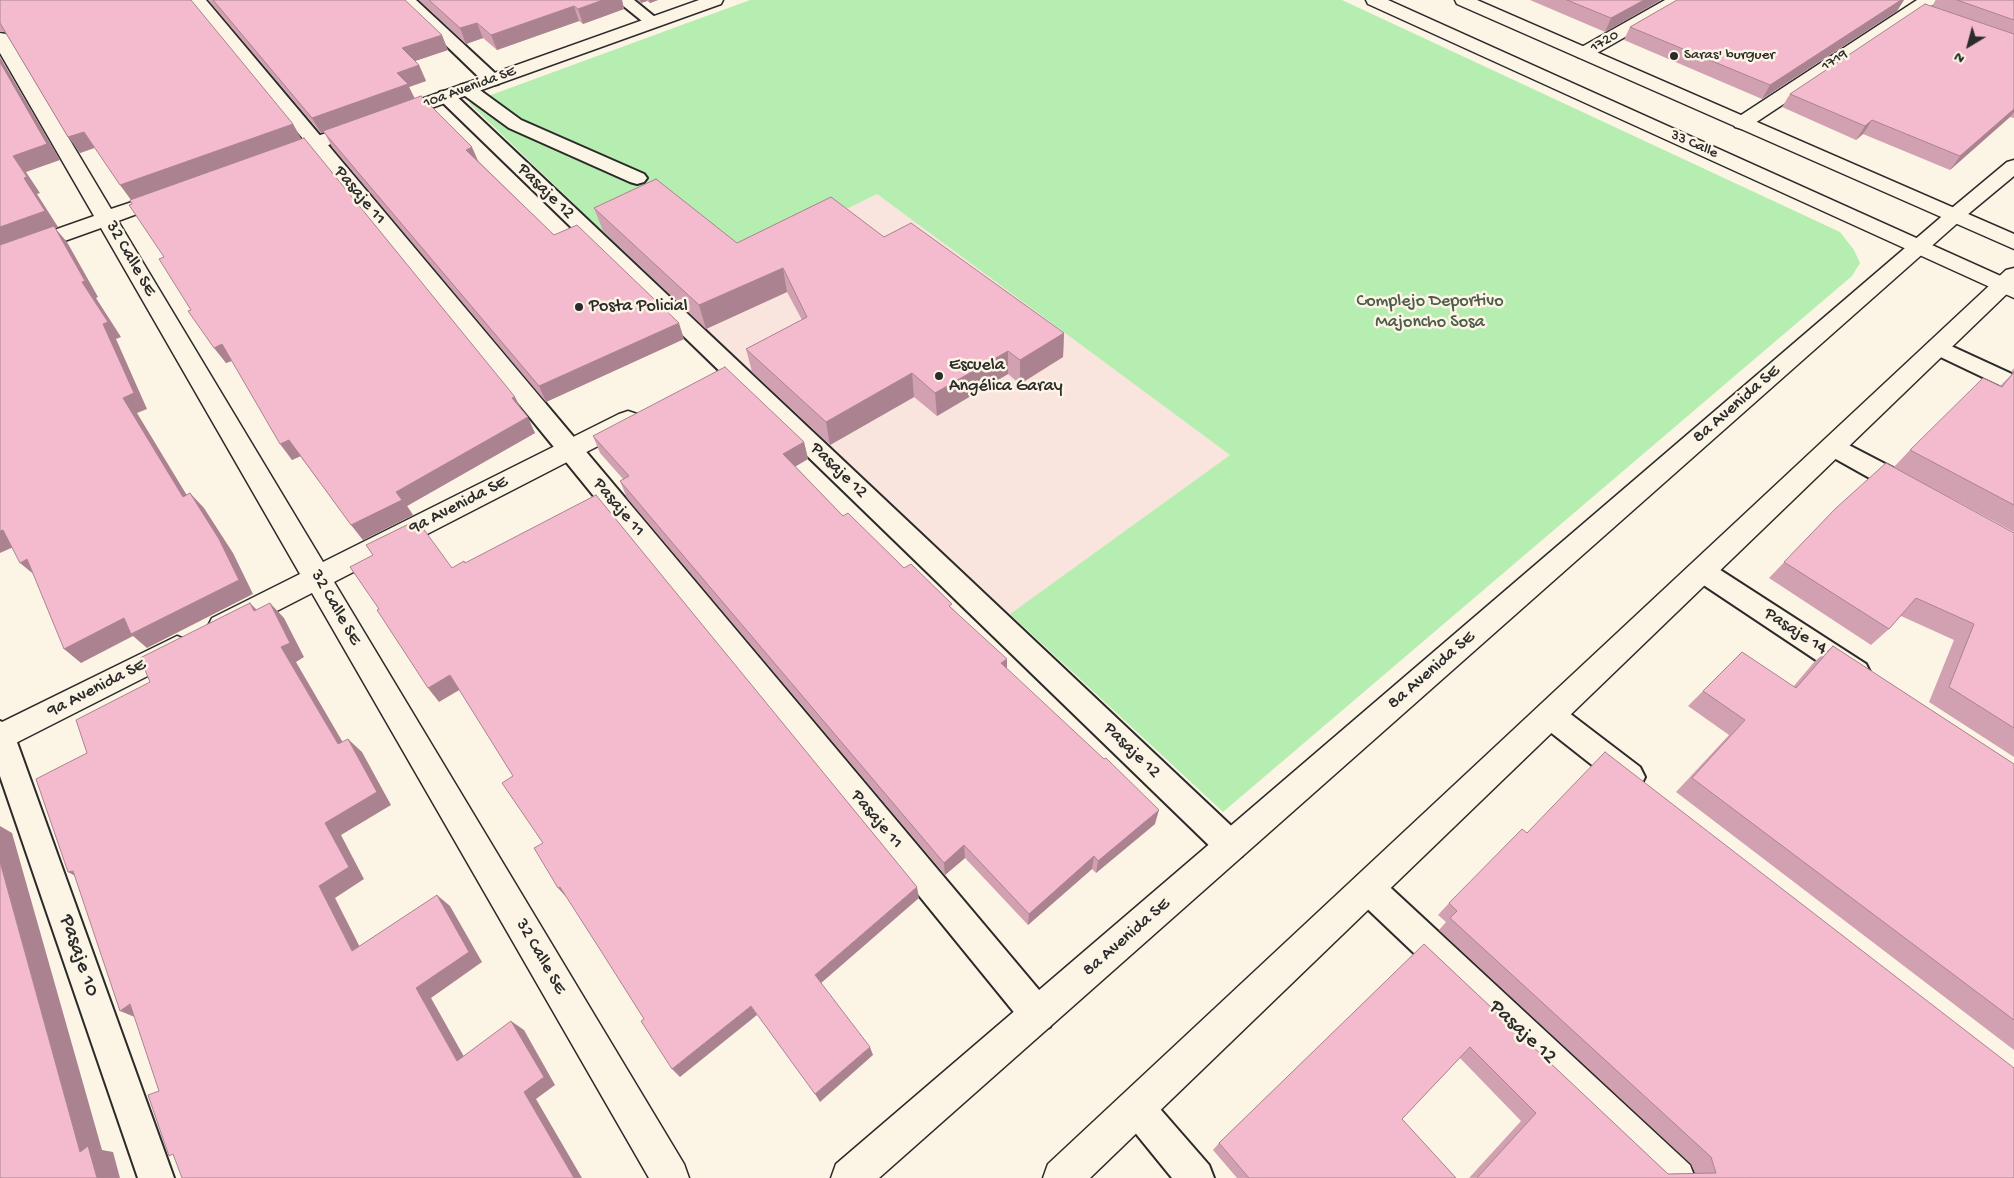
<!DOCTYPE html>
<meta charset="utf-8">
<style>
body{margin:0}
#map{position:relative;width:2014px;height:1178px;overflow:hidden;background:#fcf5e5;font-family:"Gochi Hand",sans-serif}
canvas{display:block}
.north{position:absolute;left:1944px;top:20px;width:50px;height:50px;-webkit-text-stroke:4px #fcf5e5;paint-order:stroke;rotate:217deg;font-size:14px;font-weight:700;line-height:20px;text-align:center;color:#2b2b2b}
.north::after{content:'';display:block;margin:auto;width:18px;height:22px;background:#2b2b2b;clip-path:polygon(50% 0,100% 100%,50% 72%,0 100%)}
</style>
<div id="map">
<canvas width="2014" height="1178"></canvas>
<div class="north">N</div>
</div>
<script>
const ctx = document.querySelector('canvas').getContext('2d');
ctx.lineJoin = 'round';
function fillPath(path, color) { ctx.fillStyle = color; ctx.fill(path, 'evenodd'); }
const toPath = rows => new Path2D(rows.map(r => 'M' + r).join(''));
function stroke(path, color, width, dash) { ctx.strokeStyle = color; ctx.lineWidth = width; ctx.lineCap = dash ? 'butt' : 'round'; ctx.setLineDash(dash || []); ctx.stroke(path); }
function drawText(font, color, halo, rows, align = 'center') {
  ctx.font = font + ' "Gochi Hand",sans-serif'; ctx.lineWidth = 5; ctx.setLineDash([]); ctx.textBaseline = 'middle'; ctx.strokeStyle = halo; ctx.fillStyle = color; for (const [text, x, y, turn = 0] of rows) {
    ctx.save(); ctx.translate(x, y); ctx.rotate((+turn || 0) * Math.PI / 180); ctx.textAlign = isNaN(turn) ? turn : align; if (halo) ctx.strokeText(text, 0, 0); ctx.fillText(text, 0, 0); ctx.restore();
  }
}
const built = toPath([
 [877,194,1230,455,1010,614,670,296]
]);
const green = toPath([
 [750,0,1342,0,1840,232,1854,250,1860,263,1852,276,1223,812,1010,614,1230,455,877,194,670,296,469,103]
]);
const service = toPath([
 [190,0,206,0,1050,1003,1055,1015,1050,1027,1038,1032,1026,1027,190,0],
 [399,0,416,0,498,76,501,80,498,84,492,85,486,84,399,0],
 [616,0,634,0,661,22,659,25,647,25,616,0],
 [467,84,473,85,521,120,644,174,647,178,644,182,637,184,630,182,509,128,461,93,458,89,461,85,467,84],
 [446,91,452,92,1242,836,1246,846,1242,856,1231,861,1220,856,440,100,437,96,440,92,446,91],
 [1938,340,2014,375,2014,392,1930,352,1927,347,1930,342,1938,340],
 [1833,438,1841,441,1918,481,1921,488,1918,495,1909,497,1900,495,1825,453,1821,447,1825,441,1833,438],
 [1702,561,1711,564,1866,664,1870,672,1866,680,1856,684,1846,680,1693,578,1689,571,1693,564,1702,561],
 [1550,703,1560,706,1640,767,1645,777,1640,787,1630,790,1620,787,1540,724,1536,715,1540,706,1550,703],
 [0,721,10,725,14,734,174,1178,138,1178,0,776,0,721],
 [1368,873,1379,877,1690,1165,1695,1178,1651,1178,1357,899,1352,888,1357,877,1368,873],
 [1136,1089,1148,1095,1209,1165,1214,1178,1172,1178,1124,1119,1118,1107,1124,1095,1136,1089]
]);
const minor = toPath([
 [699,0,723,0,721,4,281,162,274,164,267,162,264,158,267,154,699,0],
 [1665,0,1685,0,1683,4,1590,57,1584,58,1578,57,1575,53,1578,49,1665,0],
 [1917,0,1936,0,1934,4,1749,127,1742,129,1735,127,1733,123,1735,119,1917,0],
 [0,33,6,34,9,38,111,209,168,190,175,192,178,196,175,200,118,221,323,562,619,414,628,411,637,414,640,420,637,426,334,582,684,1164,689,1178,649,1178,312,593,232,634,222,638,212,634,208,626,212,618,300,574,101,228,0,264,0,249,94,216,0,53,0,33],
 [2014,160,2014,176,1961,220,1954,222,1947,220,1944,216,1947,212,2007,162,2014,160],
 [177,636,187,640,191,648,187,656,0,751,0,723,177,636]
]);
const tertiary = toPath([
 [1954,210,1961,212,1964,216,1961,220,879,1178,831,1178,836,1164,1947,212,1954,210],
 [2014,268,2014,287,1090,1178,1043,1178,1048,1164,2006,270,2014,268]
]);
const primary = toPath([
 [1366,0,1388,0,2014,282,2014,298,1368,4,1366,0],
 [1455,0,1477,0,2014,234,2014,249,1457,4,1455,0]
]);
const wall = toPath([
 [0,0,293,124,301,139,523,412,535,433,407,506,413,515,363,540,300,456,292,460,232,361,226,363,191,310,164,257,131,200,95,148,80,153,5,32,0,32],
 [208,0,405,0,448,50,415,61,419,65,426,81,409,87,415,99,554,235,684,339,546,402,332,147,324,132,321,133],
 [419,0,622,0,624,9,583,24,579,21,497,50,483,38,466,44],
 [637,0,658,0,650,3,647,1,641,3],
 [1530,0,1661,0,1605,32],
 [1677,0,1904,0,1897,11,1762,99,1624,40,1630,27],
 [1936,0,2014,0,2014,118,2010,117,1950,170,1863,134,1856,140,1782,107,1790,94,1932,6],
 [594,208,737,243,884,237,1064,333,1063,357,1020,384,1008,374,937,416,914,397,830,445,752,372,746,349,802,320,787,292,706,329,603,231],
 [2014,368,2014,532,1923,483,2014,533,2014,757,1929,702,1954,640,1901,616,1889,629,1871,645,1769,578,1836,508,1894,467,1910,450,2000,386,2013,373,2011,372],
 [593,436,804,442,808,459,795,466,843,516,953,609,1007,669,1155,824,1096,873,1092,869,1028,925,965,858,945,875,627,498,620,481,623,479,600,453],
 [1833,646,2014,764,2014,1050,1676,792,1729,735,1688,706,1742,652,1793,687,1815,661],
 [1527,833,2014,1178,1469,1178,1521,1121,1460,1058,1402,1119,1456,1178,1237,1178,1213,1150,1219,1143,1424,944,1668,1174,1695,1173,1691,1164,1439,930,1446,922,1438,915,1449,903]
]);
const shadedWall = toPath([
 [603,0,622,0,624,9,583,24,578,9],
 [640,0,647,0,647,1,641,3],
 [649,0,658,0,650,3],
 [1644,0,1661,0,1605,32,1611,18],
 [1901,0,1904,0,1897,11,1762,99,1770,85],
 [574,6,579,21,497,50,491,35],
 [477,23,483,38,466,44,460,28],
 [442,35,448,50,409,63,402,48],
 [0,57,60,160,26,172,40,193,37,194,58,227,55,228,67,242,98,297,96,298,121,337,116,339,147,409,137,413,197,512,183,497,0,248,0,227,24,178,13,156,0,62],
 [419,65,426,81,409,87,415,99,321,133,312,118,397,73],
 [2014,109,2014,112,2010,117,1950,170,1960,156],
 [1872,120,1863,134,1856,140,1865,126],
 [293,124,302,140,132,201,120,185],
 [84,132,96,147,80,153,68,137],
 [472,147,479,163,466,150],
 [783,268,787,292,706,329,699,305],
 [679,323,684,339,546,402,539,386],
 [1064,333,1063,357,1020,384,1020,360],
 [222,344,234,360,226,363,214,348],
 [1008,351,1008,374,937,416,935,393],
 [912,373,914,397,830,445,826,422],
 [515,397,523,412,512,398],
 [528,417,535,433,407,506,413,515,363,540,351,525,396,492],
 [289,440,301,456,292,460,280,444],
 [804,442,808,459,788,471,783,454],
 [190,493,204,508,233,553,253,594,147,648,133,636,81,663,64,649],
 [3,530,20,544,0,553,0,531],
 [27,559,37,577,20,563],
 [250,603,265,618,254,611],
 [270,603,284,618,304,657,296,662,352,758,338,744,281,647],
 [1007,659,1007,674,1001,663],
 [450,675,461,689,439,702,428,688],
 [348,739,362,752,391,805,341,835,364,879,335,898,367,961,352,951,319,886,325,823],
 [1159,810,1155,824,1096,873,1098,861],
 [0,826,12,833,102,1150,113,1152,120,1178,97,1178,80,1152,0,862],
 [964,845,965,858,945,875,944,863],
 [1094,856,1092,869,1028,925,1029,914],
 [73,871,90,884,68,872],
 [560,887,568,899,558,888],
 [917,887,919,898,820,984,815,975],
 [437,895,450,906,482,962,431,998,471,1069,457,1061,416,988],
 [130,1004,142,1020,120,1011],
 [751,1006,757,1015,680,1077,672,1069],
 [511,1021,524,1030,555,1085,536,1099,582,1178,574,1178,524,1092],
 [870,1047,873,1055,820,1102,815,1094]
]);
const building = toPath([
 [0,0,191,0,293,124,120,185,84,132,68,137,0,23,0,0],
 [213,0,405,0,442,35,402,48,419,65,397,73,408,84,312,118,213,0],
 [429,0,603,0,578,9,574,6,491,35,477,23,460,28,429,0],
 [1567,0,1644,0,1611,18,1567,0],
 [1677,0,1901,0,1770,85,1630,27,1677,0],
 [1957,0,2014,0,2014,20,1957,0],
 [1925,4,2014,34,2014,109,1960,156,1872,120,1865,126,1790,94,1925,4],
 [0,62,47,144,13,156,27,177,24,178,45,211,0,227,0,62],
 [421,96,472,147,466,150,554,235,577,225,679,323,539,386,323,131,421,96],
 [304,138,515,397,512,398,528,417,396,492,402,500,351,525,289,440,280,444,222,344,214,348,188,311,191,310,159,259,164,257,129,205,132,204,130,200,304,138],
 [656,179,737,243,831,197,884,237,911,223,1064,333,1020,360,1008,351,935,393,912,373,826,422,746,349,807,317,783,268,699,305,594,208,656,179],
 [54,226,85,281,82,282,108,322,103,324,134,393,123,398,183,497,190,493,219,539,239,580,131,634,124,618,64,649,27,559,20,563,3,530,0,531,0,245,54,226],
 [725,367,804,442,783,454,843,516,848,513,904,568,911,564,952,604,949,606,1007,659,1001,663,1104,759,1106,758,1159,810,1098,861,1094,856,1029,914,964,845,944,863,620,481,629,476,593,436,725,367],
 [2014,372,2014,505,1910,450,1983,378,2002,387,2014,372],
 [1886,463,2014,533,2014,728,1949,687,1974,624,1916,598,1889,629,1784,562,1836,508,1886,463],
 [596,495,917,887,815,975,870,1047,815,1094,751,1006,672,1069,641,1021,644,1019,601,951,560,887,558,888,534,848,543,843,502,783,513,776,450,675,428,688,377,610,379,609,350,567,373,555,366,545,417,520,452,568,464,561,465,563,596,495],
 [250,603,254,611,270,603,290,643,281,647,338,744,348,739,377,792,325,823,349,867,319,886,352,951,437,895,469,952,416,988,457,1061,511,1021,544,1077,524,1092,574,1178,182,1178,173,1154,169,1156,148,1095,159,1091,130,1004,120,1011,73,871,68,872,36,779,87,753,76,720,150,682,140,658,250,603],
 [1833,646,2014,764,2014,1020,1692,778,1745,720,1703,691,1742,652,1796,688,1833,646],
 [1605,752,2014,1068,2014,1178,1477,1178,1536,1113,1470,1047,1402,1119,1456,1178,1249,1178,1219,1143,1424,944,1668,1174,1716,1173,1711,1157,1450,918,1457,911,1449,903,1522,829,1527,833,1605,752],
 [0,862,80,1152,88,1146,97,1178,0,1178,0,862]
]);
const markers = [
 [1674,56,5,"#2b2b2b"],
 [579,307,5,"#2b2b2b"],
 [939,376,5,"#2b2b2b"]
];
const farStreetnames = [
 ["1720",1605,42,-30],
 ["1719",1835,61,-33],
 ["10a Avenida SE",470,88,-20],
 ["33 Calle",1694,145,24]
];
const farPoinames = [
 ["Saras' burguer",1684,56]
];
const streetNames = [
 ["Pasaje 12",545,192,44],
 ["Pasaje 11",359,196,50],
 ["32 Calle SE",130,259,60],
 ["8a Avenida SE",1737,405,-41],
 ["Pasaje 12",838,471,44],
 ["9a Avenida SE",459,506,-27],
 ["Pasaje 11",618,508,50],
 ["32 Calle SE",335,608,60],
 ["Pasaje 14",1795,632,33],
 ["8a Avenida SE",1432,671,-41],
 ["9a Avenida SE",97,689,-27],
 ["Pasaje 12",1131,751,44],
 ["Pasaje 11",876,820,50],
 ["8a Avenida SE",1127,938,-41],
 ["32 Calle SE",540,957,60]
];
const parkNames = [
 ["Complejo Deportivo",1430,302],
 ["Majoncho Sosa",1430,323]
];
const poiNames = [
 ["Posta Policial",589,307],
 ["Escuela",949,366],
 ["Angélica Garay",949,387]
];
const nearStreetnames = [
 ["Pasaje 10",78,956,71],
 ["Pasaje 12",1522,1033,43]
];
fillPath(built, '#fae4de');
fillPath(green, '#b6edb0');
stroke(service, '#2b2b2b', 4);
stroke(minor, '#2b2b2b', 3);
stroke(tertiary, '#2b2b2b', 3);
stroke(primary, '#2b2b2b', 3);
fillPath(service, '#fcf5e5');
fillPath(minor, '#fcf5e5');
fillPath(tertiary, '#fcf5e5');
fillPath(primary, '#fcf5e5');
fillPath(wall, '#d2a1b1');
fillPath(shadedWall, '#ab8390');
fillPath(building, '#f4bbce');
stroke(building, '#ab8390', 1);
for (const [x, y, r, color] of markers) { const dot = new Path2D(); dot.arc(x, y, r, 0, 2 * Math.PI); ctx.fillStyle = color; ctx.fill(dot); stroke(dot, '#fcf5e5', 2); }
drawText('15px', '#2b2b2b', '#fcf5e5', farStreetnames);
drawText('15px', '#2b2b2b', '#fcf5e5', farPoinames, 'left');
drawText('18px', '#2b2b2b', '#fcf5e5', streetNames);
drawText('18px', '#4e5c4c', '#fcf5e5', parkNames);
drawText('18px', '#2b2b2b', '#fcf5e5', poiNames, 'left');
drawText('21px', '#2b2b2b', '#fcf5e5', nearStreetnames);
</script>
